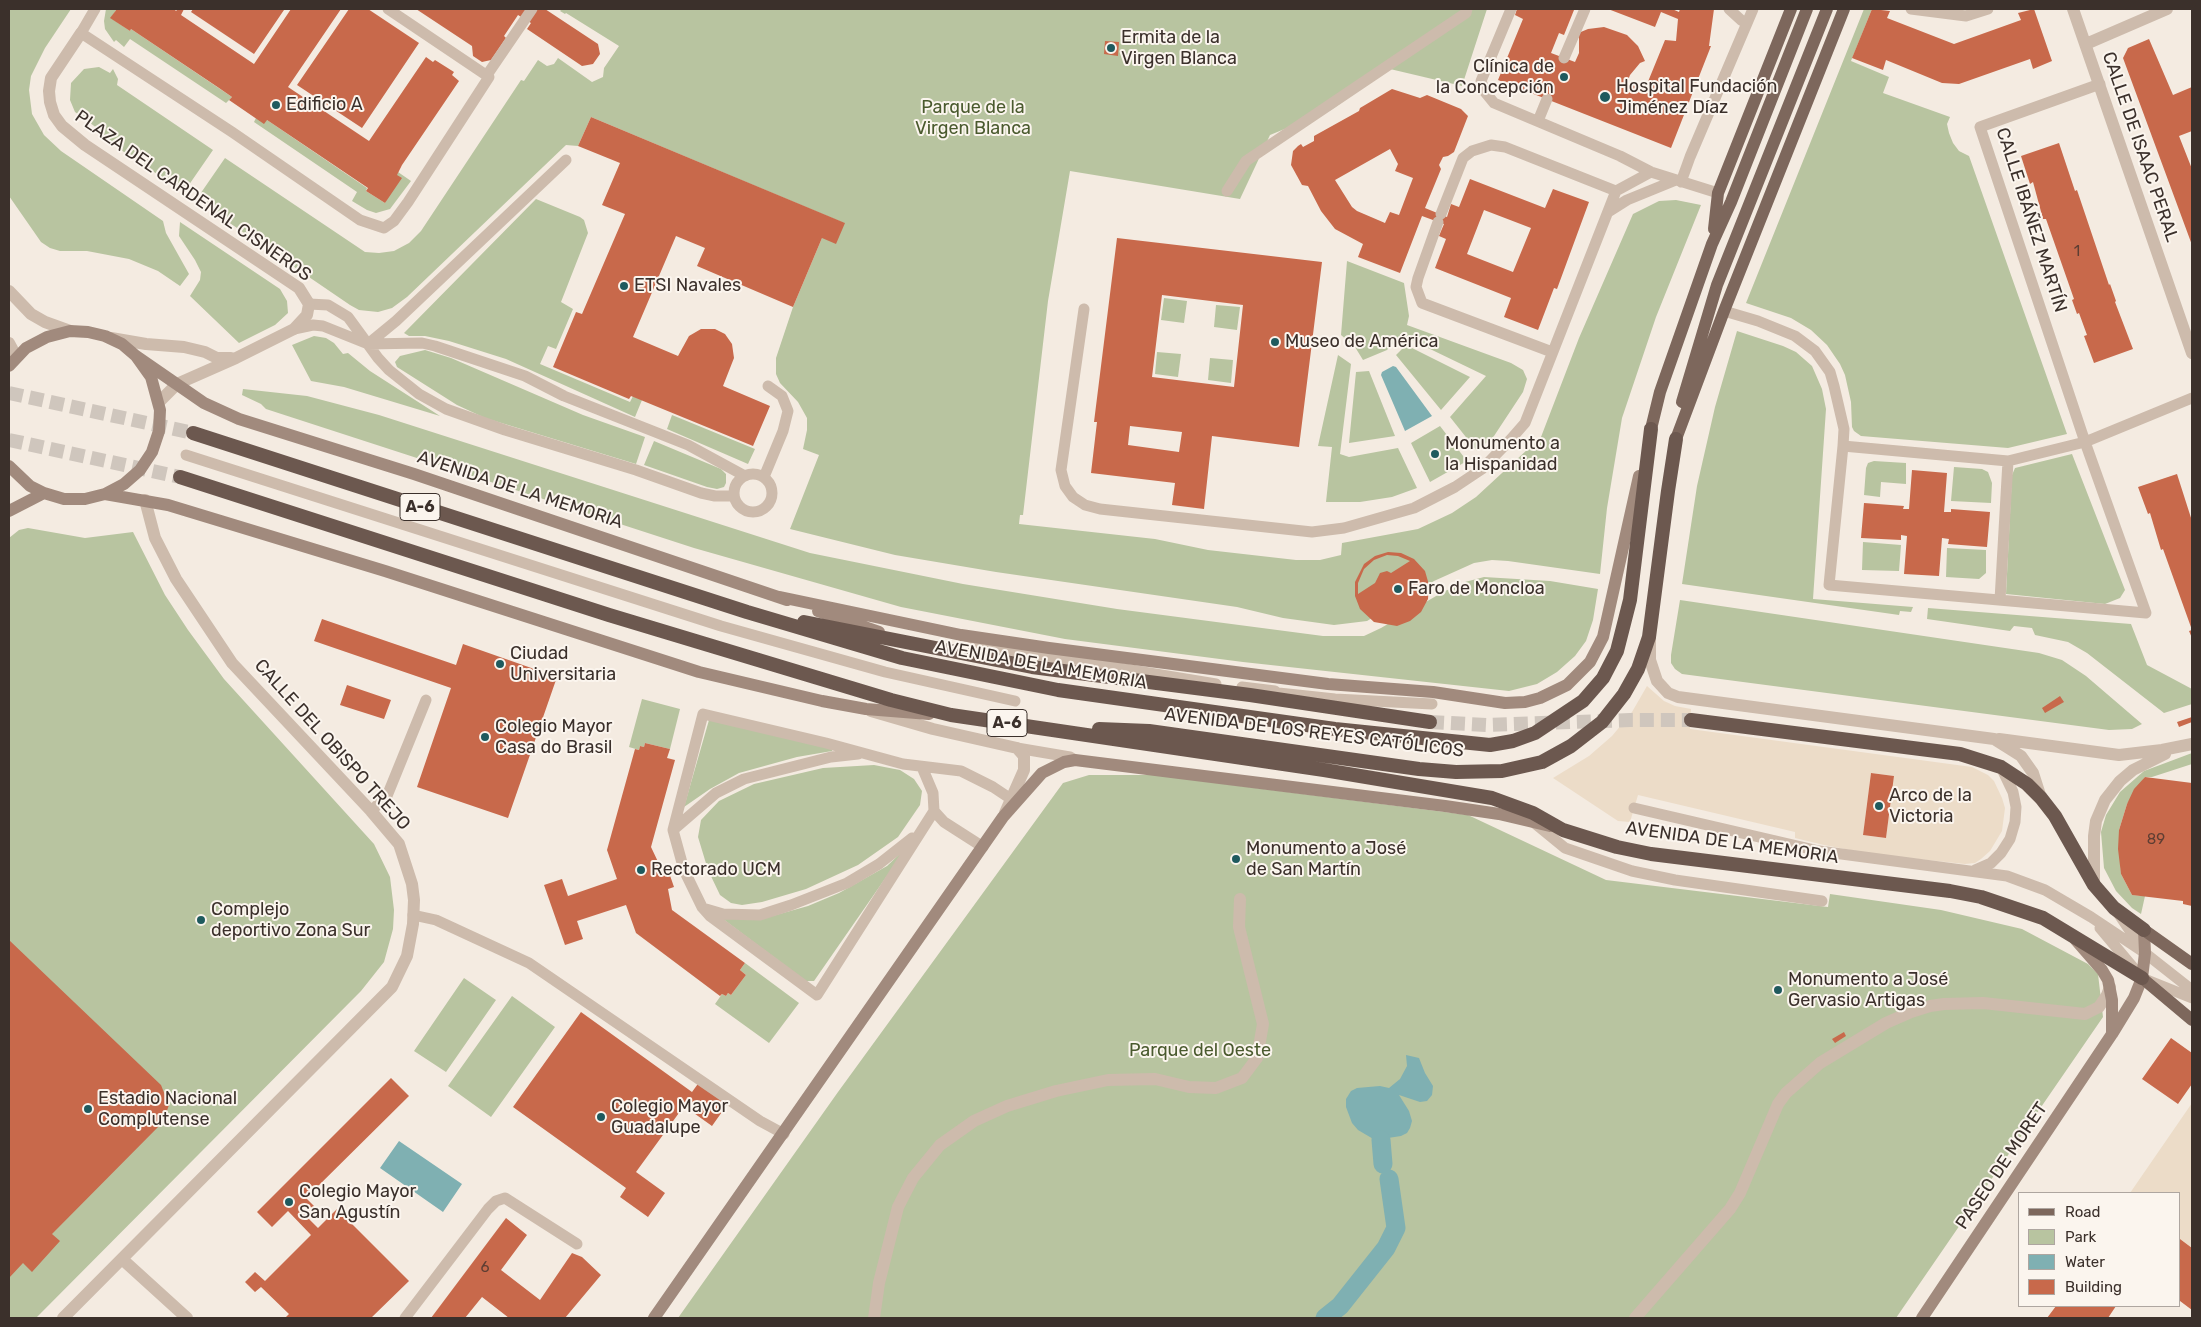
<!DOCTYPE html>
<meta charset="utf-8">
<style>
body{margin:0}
#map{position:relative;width:2201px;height:1327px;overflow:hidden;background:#f4ebe1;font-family:Rubik,sans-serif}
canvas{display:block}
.frame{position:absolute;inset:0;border:10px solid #3b302b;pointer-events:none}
.legend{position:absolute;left:2018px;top:1192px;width:162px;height:115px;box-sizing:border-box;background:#fbf5ee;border:1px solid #aea6a0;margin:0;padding:6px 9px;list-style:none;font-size:15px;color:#3b302b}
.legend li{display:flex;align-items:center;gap:10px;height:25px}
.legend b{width:25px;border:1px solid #aea6a0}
</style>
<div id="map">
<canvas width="2201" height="1327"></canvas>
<div class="frame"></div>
<ul class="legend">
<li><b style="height:6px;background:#7d675c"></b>Road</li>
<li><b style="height:14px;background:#b8c4a0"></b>Park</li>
<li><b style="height:14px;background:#7fb0b2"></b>Water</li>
<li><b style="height:14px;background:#c8694b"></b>Building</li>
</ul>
</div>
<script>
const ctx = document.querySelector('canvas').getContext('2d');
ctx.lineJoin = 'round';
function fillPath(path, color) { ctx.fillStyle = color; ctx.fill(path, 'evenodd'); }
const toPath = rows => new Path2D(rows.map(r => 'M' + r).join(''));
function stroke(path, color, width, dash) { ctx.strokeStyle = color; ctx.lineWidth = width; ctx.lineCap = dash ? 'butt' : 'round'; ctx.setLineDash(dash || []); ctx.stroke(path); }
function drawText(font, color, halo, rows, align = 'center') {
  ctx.font = font + ' Rubik,sans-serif'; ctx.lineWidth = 4; ctx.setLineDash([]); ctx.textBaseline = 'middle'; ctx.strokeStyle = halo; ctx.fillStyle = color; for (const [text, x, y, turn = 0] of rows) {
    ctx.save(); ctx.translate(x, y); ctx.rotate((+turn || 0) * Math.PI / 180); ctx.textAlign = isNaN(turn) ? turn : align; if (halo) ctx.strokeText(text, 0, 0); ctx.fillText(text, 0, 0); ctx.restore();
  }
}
const green = toPath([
 [9,9,71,9,45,48,31,76,29,90,32,114,44,135,61,151,163,221,166,233,189,274,180,286,158,271,129,259,87,251,60,251,50,248,41,242,9,196],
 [106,9,117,9,111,18,130,31,131,29,232,97,226,103,130,39,124,47,116,40,114,42,105,29,104,21],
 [562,9,1487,9,1462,86,1390,69,1331,110,1270,135,1240,199,1070,171,1048,301,1023,515,1020,515,1019,524,1155,539,1208,550,1296,560,1320,560,1341,555,1342,543,1418,529,1452,513,1476,497,1541,437,1579,338,1633,214,1659,201,1676,200,1701,205,1656,317,1622,418,1607,508,1600,574,1508,561,1492,560,1474,563,1434,581,1367,621,1334,625,1283,618,1237,607,996,572,895,555,790,529,819,455,803,449,807,430,807,418,798,402,780,383,776,374,776,358,793,307,822,238,844,223,591,117,578,146,566,145,407,297,392,308,378,312,359,310,350,305,196,200,225,158,365,252,379,253,394,251,409,243,421,231,521,80,524,81,538,60,547,66,554,64,558,58,592,82,603,77,604,68,619,46,566,13,565,14,560,11],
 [1864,9,1872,9,1851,61,1889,77,1883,93,1950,117,1947,124,1949,133,1953,143,1959,151,1969,156,2067,434,2008,448,1861,436,1854,431,1852,427,1851,402,1845,375,1840,364,1827,345,1811,330,1791,318,1746,303],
 [99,67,110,73,113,69,118,79,117,85,213,150,184,192,100,136,101,131,75,112,70,100,71,83,84,69],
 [256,118,267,120,367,188,366,191,385,203,398,172,411,181,390,209,376,213,367,210,352,201,357,192,254,122],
 [536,199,580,217,584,220,588,233,561,302,573,309,556,349,548,346,540,364,630,402,633,396,642,400,635,417,506,359,449,341,425,336,409,336,404,333],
 [180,222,280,289,287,301,288,313,275,325,239,343,190,296,200,280,201,272,195,260,179,236],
 [1347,261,1404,283,1409,316,1407,325,1511,363,1523,370,1527,379,1523,392,1494,436,1477,451,1450,417,1486,376,1401,335,1387,350,1363,360,1355,347,1341,335],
 [1164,298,1187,301,1184,323,1161,320],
 [1216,305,1240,307,1237,330,1214,327],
 [1737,331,1783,346,1796,352,1812,366,1822,389,1826,409,1813,599,1913,607,1911,612,1900,611,1899,615,1682,584,1697,486,1715,407],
 [314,336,326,338,334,343,343,354,348,353,370,371,440,416,344,387,311,381,292,345],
 [1406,345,1470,377,1441,410,1396,355],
 [425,350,451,358,583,415,645,437,636,464,485,418,457,405,397,367,395,362,400,356],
 [1157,352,1181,354,1178,377,1155,374],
 [1338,355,1351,364,1340,454,1349,457,1398,448,1417,488,1392,497,1360,502,1326,502,1332,447,1318,446],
 [1210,358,1233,360,1231,383,1208,380],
 [1369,371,1395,436,1349,443,1356,372],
 [243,389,307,396,379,415,810,553,963,584,1117,609,1323,636,1364,636,1381,628,1443,592,1465,582,1484,577,1550,581,1598,589,1593,620,1586,641,1575,656,1557,672,1537,684,1509,691,1243,662,1065,639,901,607,694,548,266,409,261,404,242,395],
 [672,415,755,449,748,464,667,429],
 [1440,426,1467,461,1430,482,1411,443],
 [654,441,721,469,726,474,726,483,724,487,717,489,707,487,644,465],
 [2072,454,2125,590,2120,598,2105,604,2006,594,2012,475,2015,468],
 [1874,461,1906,463,1906,484,1881,482,1880,497,1864,495,1866,468,1868,463],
 [1954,467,1982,469,1988,472,1992,483,1991,503,1951,501],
 [28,528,85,538,133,532,165,595,188,630,224,679,374,844,390,877,394,910,393,929,384,962,361,991,36,1318,9,1318,9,538,19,530],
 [1863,542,1901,545,1899,571,1862,570],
 [1947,548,1986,550,1986,573,1979,579,1946,577],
 [1680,600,2039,653,2062,660,2086,676,2142,724,2132,729,2109,730,1682,674,1675,669,1671,663,1671,655],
 [1928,608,2131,624,2147,665,2192,689,2192,704,2164,713,2087,653,2068,642,2035,635,2032,628,2014,626,2010,631,1927,619],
 [642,699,680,709,670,749,645,743,644,747,640,746,639,750,629,747],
 [709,720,832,748,832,751,797,757,739,773,710,789,684,807],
 [2192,753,2192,764,2152,777,2145,777,2127,804,2119,830,2121,874,2132,895,2145,896,2141,914,2132,908,2116,891,2104,868,2101,832,2106,815,2120,792,2144,771],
 [874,765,900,770,914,779,922,791,920,805,898,837,858,865,806,889,762,902,742,905,731,903,720,895,708,870,698,837,701,820,719,801,754,784,823,768],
 [1089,775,1154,775,1468,815,1606,880,1828,907,1830,894,1941,910,2022,929,2088,964,2098,974,2103,1017,1896,1318,678,1318,838,1092,1063,783],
 [907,847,814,981,805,981,723,919,765,918,808,906,839,893,887,866],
 [745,963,799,1003,769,1043,715,1004,722,994,726,996,728,993,731,995,746,975,740,970],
 [464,978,496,1000,446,1072,414,1051],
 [512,996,555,1027,491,1117,448,1086]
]);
const plaza = toPath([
 [1647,686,1664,701,1675,706,1691,709,1690,729,1972,767,1988,775,1994,781,2002,798,2005,808,2002,831,1990,851,1981,859,1975,863,1965,864,1871,854,1824,845,1795,838,1795,832,1638,795,1630,822,1618,821,1553,778,1589,756,1612,736,1632,712],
 [1871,773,1894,776,1886,838,1863,835],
 [2192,1103,2192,1248,2180,1239,2180,1193,2130,1193]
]);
const water = toPath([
 [1393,366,1396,367,1432,416,1405,431,1381,375,1382,372],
 [1406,1055,1419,1058,1425,1073,1433,1086,1432,1095,1427,1101,1420,1102,1399,1095,1409,1111,1412,1121,1410,1128,1407,1133,1401,1136,1375,1140,1358,1130,1352,1123,1346,1107,1346,1099,1351,1091,1357,1088,1380,1086,1389,1088,1400,1079,1407,1066],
 [399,1141,462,1184,443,1212,380,1168]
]);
const canal = toPath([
 [1381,1140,1383,1164],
 [1325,1318,1340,1306,1386,1248,1396,1228,1389,1179]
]);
const building = toPath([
 [117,9,174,9,176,11,178,9,184,9,181,15,254,64,291,9,341,9,288,87,369,141,426,57,433,62,435,60,454,72,452,75,459,81,402,165,397,175,402,178,385,203,366,191,368,188,267,120,264,124,229,100,232,97,219,88,131,29,130,31,110,18],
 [193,9,282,9,284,10,254,54,191,12],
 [349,9,368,9,419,43,362,128,297,85],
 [416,9,545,9,598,44,600,54,593,64,582,66,527,29,531,23,518,15,504,36,506,38,491,60,482,62,473,56,472,46],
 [1517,9,1574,10,1564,35,1559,33,1551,53,1575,62,1579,53,1579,38,1576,34,1588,29,1604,27,1627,35,1638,46,1645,61,1640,63,1630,75,1627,83,1645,89,1665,40,1676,41,1678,19,1661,12,1655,27,1608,9,1672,9,1679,12,1680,9,1714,9,1709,46,1711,46,1671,148,1498,80,1523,19,1515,15],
 [1872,9,1890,11,1887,18,1954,44,2021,20,2018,13,2034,9,2052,61,2033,69,2030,59,1959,84,1942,83,1886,60,1883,70,1852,58],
 [2149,39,2173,95,2192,87,2192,131,2179,136,2192,169,2192,245,2123,58,2128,48],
 [1105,41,1119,42,1118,56,1104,54],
 [1392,89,1420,98,1427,95,1461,109,1468,116,1454,152,1448,156,1443,157,1439,165,1441,169,1425,208,1447,217,1451,204,1459,207,1470,179,1545,208,1553,189,1589,202,1557,289,1554,288,1538,330,1504,317,1511,298,1435,268,1446,239,1439,236,1444,224,1422,216,1400,273,1358,257,1363,244,1335,229,1321,211,1308,186,1302,185,1291,165,1293,151,1298,146,1301,144,1303,147,1314,141,1314,136,1359,111,1360,108],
 [1390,149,1398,164,1395,171,1413,178,1399,215,1390,212,1385,223,1357,211,1352,207,1335,180],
 [1484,210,1531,228,1513,272,1467,254],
 [591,117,845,223,836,244,822,238,793,307,697,266,705,248,676,236,633,337,678,356,689,336,701,329,715,329,725,334,732,344,734,358,723,386,770,406,753,446,631,396,629,399,553,367,576,312,582,314,625,214,602,205,620,163,578,146],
 [2059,143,2075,191,2077,190,2109,285,2110,284,2116,301,2115,302,2133,349,2094,363,2084,336,2087,335,2079,313,2077,314,2072,300,2074,299,2046,219,2043,219,2033,182,2030,184,2021,156],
 [1117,238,1322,262,1299,447,1212,436,1204,509,1172,505,1175,483,1091,473,1097,422,1094,422],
 [1162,295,1243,305,1234,387,1152,377],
 [1130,426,1182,432,1179,452,1128,445],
 [1912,470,1947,473,1944,512,1951,512,1951,509,1990,512,1987,547,1948,544,1949,539,1942,538,1939,576,1904,574,1907,536,1901,535,1901,540,1861,538,1864,503,1904,506,1903,509,1909,509],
 [2177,474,2192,521,2192,638,2189,631,2192,630,2163,549,2161,550,2150,513,2148,514,2138,487],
 [1388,552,1401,553,1414,559,1425,571,1429,585,1428,599,1421,612,1410,621,1397,626,1374,622,1360,609,1355,596,1355,582,1364,564,1375,556],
 [1387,555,1398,556,1410,561,1391,573,1387,571,1380,573,1375,583,1358,594,1358,583,1364,569,1374,560],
 [322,619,456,665,463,644,557,677,508,818,417,787,451,688,314,641],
 [347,685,391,700,384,719,340,705],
 [2060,696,2064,702,2045,713,2042,708],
 [2192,717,2192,722,2179,727,2177,722],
 [645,743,670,749,667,758,675,760,651,847,660,866,666,864,674,887,668,889,672,910,745,963,740,970,746,975,731,995,728,993,726,996,722,994,720,996,636,933,626,905,577,921,583,939,565,945,544,885,562,879,568,896,617,879,607,850,635,749,639,750,640,746,644,747],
 [1871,773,1894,776,1886,838,1863,835],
 [2145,777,2192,783,2192,906,2183,904,2183,901,2132,895,2121,874,2118,849,2119,830,2127,804,2134,789],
 [9,940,161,1085,169,1105,163,1122,52,1234,60,1241,32,1272,23,1263,9,1278],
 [581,1012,692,1092,700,1081,729,1102,712,1126,684,1106,636,1172,665,1193,648,1217,620,1197,626,1188,513,1107],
 [1844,1032,1846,1036,1835,1043,1832,1039],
 [2171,1038,2192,1053,2192,1084,2178,1104,2142,1079],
 [391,1078,409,1096,306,1198,314,1206,305,1215,318,1228,337,1209,409,1281,371,1318,285,1318,289,1314,261,1287,255,1292,245,1282,255,1272,265,1281,311,1235,288,1211,272,1227,257,1212],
 [506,1218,527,1235,501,1270,540,1300,572,1253,582,1257,601,1275,565,1318,509,1318,482,1297,465,1318,431,1318],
 [2180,1239,2192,1248,2192,1310,2180,1301],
 [2056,1306,2116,1306,2108,1318,2047,1318]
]);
const trunkTunnel = toPath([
 [9,393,193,433],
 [9,440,180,477],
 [1430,722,1488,725,1630,720,1691,720]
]);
const service = toPath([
 [95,9,81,33,232,132,360,220,384,228,394,221,408,202,489,77,388,9],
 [1511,9,1481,81,1485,92,1494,103,1620,156,1651,172,1718,193],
 [1729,9,1741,20,1747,23],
 [1911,9,1966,16,1988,9],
 [1564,58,1585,9],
 [487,75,532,9],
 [2100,84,1980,127,2085,442,2146,613,1829,585,1843,446,2008,461,2085,442,2192,398],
 [1538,121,1547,99],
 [1681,182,1690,157,1753,9],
 [1227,191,1246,161,1466,13,1467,9],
 [1608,212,1627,200,1676,180],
 [1441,214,1463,158,1472,151,1491,145,1505,147,1616,191],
 [1438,222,1418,278,1416,287,1422,303,1552,352],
 [309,304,328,305,348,317,378,358,389,370,419,394,446,409,505,430,636,470,701,493,715,496,734,496],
 [1084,309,1061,470,1065,486,1073,497,1085,505,1100,509,1312,532,1344,528,1414,508,1455,487,1482,469,1511,439,1525,423,1616,191,1651,172],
 [1724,311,1758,321,1795,336,1815,351,1830,372,1834,386,1844,429,1843,446],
 [294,329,313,325,323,326,368,344,422,343,435,346,525,376,564,396,688,445,745,476],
 [368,344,396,321,566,160],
 [186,455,721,626,885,672,1015,701],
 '734 493a19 19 0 1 1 38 0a19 19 0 1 1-38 0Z',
 [764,477,783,431,788,411,782,396,768,386],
 [2000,600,2008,461],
 [973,642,1021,652,1216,684],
 [1242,687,1275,691],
 [1269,692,1335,699,1432,704],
 [1017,748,1070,757,1075,760],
 [922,767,933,793,934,811,817,995,710,916,702,907,684,870,673,830,703,714,826,743,903,764,961,771,993,787,1011,799],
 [1634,808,1819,851,2007,876,2045,890,2091,917,2145,953,2192,990],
 [371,811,387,796,426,700],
 [934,811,944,822,983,847],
 [1532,821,1565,848,1632,871,1675,880,1822,901],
 [673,830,716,793,744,779,831,757,858,754],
 [1975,870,1991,863,2001,853,2010,839,2015,822,2016,807,2013,792,2001,767],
 [706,909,723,914,760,915,791,905,847,883,879,864,912,838],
 [2118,913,2141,947],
 [413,915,436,920,529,963,760,1121,784,1134],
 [2100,928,2142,978,2192,998],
 [405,1318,488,1209,496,1201,505,1198,577,1244]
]);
const pedestrian = toPath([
 [874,1318,879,1283,898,1207,913,1178,940,1145,974,1121,1007,1106,1056,1091,1108,1080,1155,1079,1189,1087,1216,1088,1242,1078,1257,1058,1263,1024,1239,927,1240,899]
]);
const minor = toPath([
 [2073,9,2192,353],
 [81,33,51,78,49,91,50,102,54,115,62,126,85,145,299,288,309,304,307,315,294,329,236,358,177,384,159,402],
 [2086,44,2167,9],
 [111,338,146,344,184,347,205,352,217,358,231,358],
 [1650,639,1650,660,1657,681,1668,693,1678,697,1994,739,2021,756,2033,773,2041,798],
 [871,711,933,729,1017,748,1024,756,1024,770,1005,813],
 [1999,739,2119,755,2162,750,2192,744],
 [2094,885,2094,836,2096,821,2105,800,2120,781,2133,770,2165,754],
 [122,1259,187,1318],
 [63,1318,392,987,407,956,413,924,414,900,412,884,399,844,371,811,232,663,176,579,155,538,145,500],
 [1635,1318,1730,1209,1740,1193,1778,1104,1786,1093,1820,1063,1886,1023,1911,1012,1930,1006,1944,1004,1983,1003,2085,1014,2099,1007,2107,995,2110,987]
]);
const tertiary = toPath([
 [9,291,31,314,45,322,70,331],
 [9,343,16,356]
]);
const secondary = toPath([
 [136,356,204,403,239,419,414,474,787,600],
 [9,366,26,348,47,337,70,331,88,332,105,336,122,344,136,356,151,377,160,410,159,431,152,452,140,470,124,484,105,494,85,499,64,499,44,493,30,486,9,466],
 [105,494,168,505,385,571,699,672,822,701,866,709,929,714],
 [9,511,44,493],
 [780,597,961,635,1049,648,1328,684,1433,692,1505,703,1525,702,1540,698,1567,685,1590,662,1603,637,1639,476],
 [818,611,879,632],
 [2075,939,2102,970,2108,980,2112,1000,2112,1032],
 [654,1318,1003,817,1042,773,1064,762,1075,760,1445,806,1499,814,1550,826],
 [1922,1318,2112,1034,2134,998,2142,978,2145,953,2144,930]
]);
const primary = toPath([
 [1714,229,1718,193,1791,9],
 [1682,402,1717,285,1827,9],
 [1651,429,1660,392,1712,244,1731,202,1807,9],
 [1676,439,1724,311,1844,9],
 [2144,930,2192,964],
 [2142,978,2192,1020]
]);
const trunk = toPath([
 [193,433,747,612,902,658,1058,690,1335,729,1490,745,1513,741,1535,733,1583,701,1603,678,1617,651,1630,600,1651,429],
 [180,477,609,615,891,700,951,715,1324,770,1492,798,1533,813,1563,830,1617,847,1651,854,1950,891,1981,897,2043,918,2142,978],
 [804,622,1032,667,1250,695,1430,722],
 [1691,720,1960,754,2001,767,2027,784,2041,798,2055,816,2094,885,2114,908,2144,930],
 [1099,729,1149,731,1419,769,1456,772,1502,771,1542,762,1571,746,1602,722,1624,694,1638,669,1649,637,1668,491,1676,439]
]);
const markers = [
 [1111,48,5,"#1f5a5e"],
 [1564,77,5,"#1f5a5e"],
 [1605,97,6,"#1f5a5e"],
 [276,105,5,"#1f5a5e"],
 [624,286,5,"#1f5a5e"],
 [1275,342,5,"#1f5a5e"],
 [1435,454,5,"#1f5a5e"],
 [1398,589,5,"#1f5a5e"],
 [500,664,5,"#1f5a5e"],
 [485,737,5,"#1f5a5e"],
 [1879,806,5,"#1f5a5e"],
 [1236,859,5,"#1f5a5e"],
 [641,870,5,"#1f5a5e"],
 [201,920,5,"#1f5a5e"],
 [1778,990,5,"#1f5a5e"],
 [88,1109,5,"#1f5a5e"],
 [601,1117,5,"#1f5a5e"],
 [289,1202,5,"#1f5a5e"]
];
const numberNames = [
 ["1",2077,252],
 ["89",2156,840],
 ["6",485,1268]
];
const shields = [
 [420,507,40],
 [1007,723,40]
];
const shieldNames = [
 ["A-6",420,507],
 ["A-6",1007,723]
];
const poiNames = [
 ["Ermita de la",1121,38],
 ["Virgen Blanca",1121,59],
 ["Clínica de",1554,67,"right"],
 ["la Concepción",1554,88,"right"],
 ["Hospital Fundación",1616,87],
 ["Jiménez Díaz",1616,108],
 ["Edificio A",286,105],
 ["ETSI Navales",634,286],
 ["Museo de América",1285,342],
 ["Monumento a",1445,444],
 ["la Hispanidad",1445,465],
 ["Faro de Moncloa",1408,589],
 ["Ciudad",510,654],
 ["Universitaria",510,675],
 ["Colegio Mayor",495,727],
 ["Casa do Brasil",495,748],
 ["Arco de la",1889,796],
 ["Victoria",1889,817],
 ["Monumento a José",1246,849],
 ["de San Martín",1246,870],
 ["Rectorado UCM",651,870],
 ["Complejo",211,910],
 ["deportivo Zona Sur",211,931],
 ["Monumento a José",1788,980],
 ["Gervasio Artigas",1788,1001],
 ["Estadio Nacional",98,1099],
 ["Complutense",98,1120],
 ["Colegio Mayor",611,1107],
 ["Guadalupe",611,1128],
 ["Colegio Mayor",299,1192],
 ["San Agustín",299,1213]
];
const parkNames = [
 ["Parque de la",973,108],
 ["Virgen Blanca",973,129],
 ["Parque del Oeste",1200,1051]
];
const streetNames = [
 ["CALLE DE ISAAC PERAL",2140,147,71],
 ["PLAZA DEL CARDENAL CISNEROS",193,196,35],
 ["CALLE IBÁÑEZ MARTÍN",2031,220,72],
 ["AVENIDA DE LA MEMORIA",520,490,18],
 ["AVENIDA DE LA MEMORIA",1041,665,10],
 ["AVENIDA DE LOS REYES CATÓLICOS",1314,733,7],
 ["CALLE DEL OBISPO TREJO",332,745,48],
 ["AVENIDA DE LA MEMORIA",1732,843,8],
 ["PASEO DE MORET",2002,1166,-56]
];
fillPath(green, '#b8c4a0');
fillPath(plaza, '#ecdcc8');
fillPath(water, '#7fb0b2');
stroke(canal, '#7fb0b2', 19);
fillPath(building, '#c8694b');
stroke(trunkTunnel, '#cfc6bd', 14, [14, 7]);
stroke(service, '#cdbbac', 11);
stroke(pedestrian, '#cdbbac', 12);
stroke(minor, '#cdbbac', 12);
stroke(tertiary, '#cdbbac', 12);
stroke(secondary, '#a18a7d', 12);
stroke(primary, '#7d675c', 12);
stroke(trunk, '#6c584f', 14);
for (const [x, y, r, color] of markers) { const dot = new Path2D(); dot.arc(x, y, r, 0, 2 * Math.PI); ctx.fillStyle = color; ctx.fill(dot); stroke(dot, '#fbf5ee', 2); }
drawText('15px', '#5e3e33', null, numberNames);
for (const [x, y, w] of shields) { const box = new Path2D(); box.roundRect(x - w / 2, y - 13.5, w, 27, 4); ctx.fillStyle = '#fbf5ee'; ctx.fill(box); stroke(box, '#3b302b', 1); }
drawText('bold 16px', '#3b302b', null, shieldNames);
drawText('18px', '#3b302b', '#fbf5ee', poiNames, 'left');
drawText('18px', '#4a5a2e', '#fbf5ee', parkNames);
drawText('18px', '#3b302b', '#fbf5ee', streetNames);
</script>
